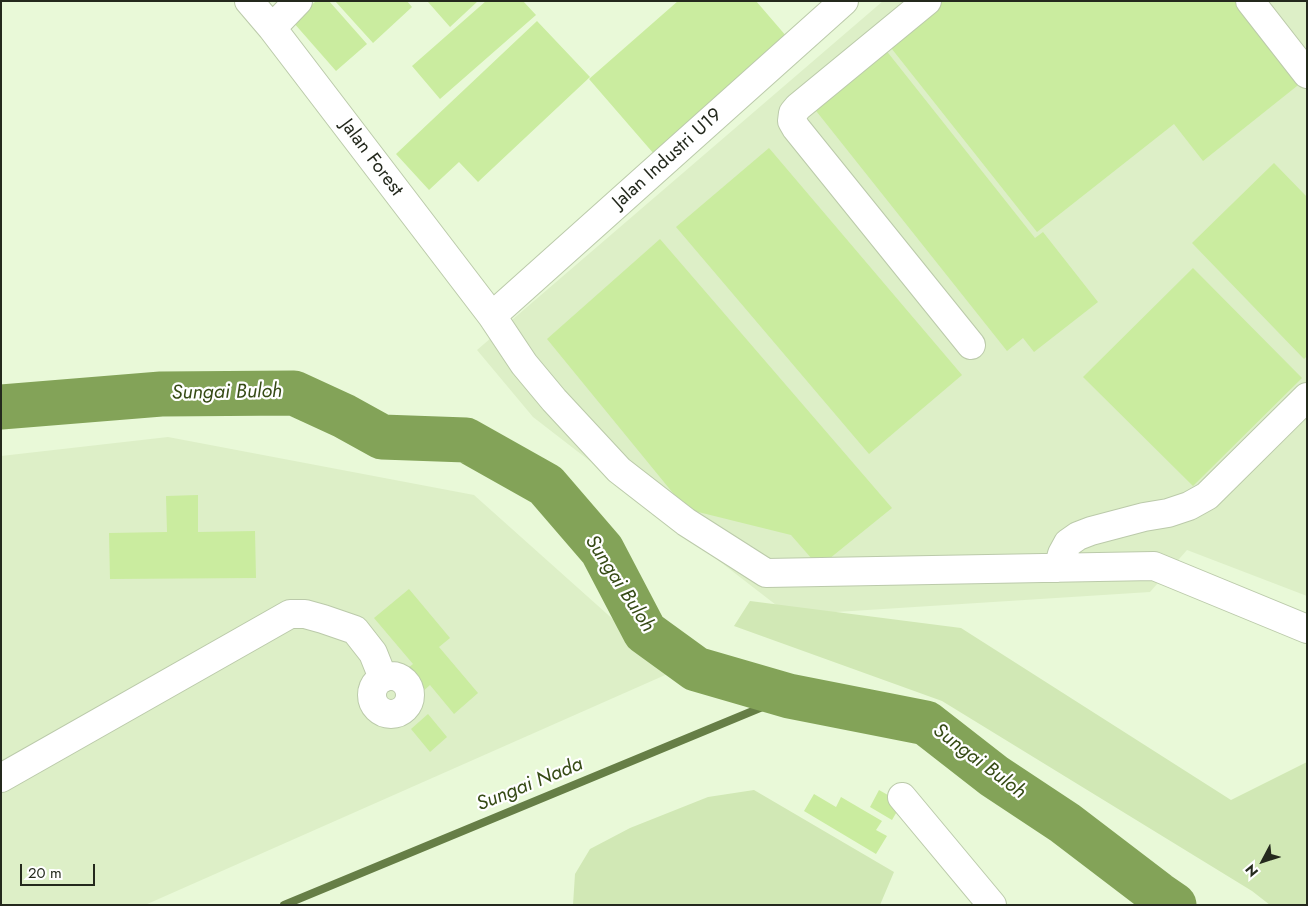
<!DOCTYPE html>
<style>
body{margin:0}
#map{position:relative;width:1308px;height:906px;overflow:hidden;background:#e9f9d8;font-family:Jost,sans-serif}
canvas{display:block}
.frame{position:absolute;inset:0;border:2px solid #24291d;pointer-events:none}
.north{position:absolute;left:1238px;top:836px;width:50px;height:50px;-webkit-text-stroke:4px #fff;paint-order:stroke;rotate:230deg;font-size:14px;font-weight:700;line-height:20px;text-align:center;color:#24291d}
.north::after{content:'';display:block;margin:auto;width:18px;height:22px;background:#24291d;clip-path:polygon(50% 0,100% 100%,50% 72%,0 100%)}
.scale{position:absolute;left:20px;top:864px;width:75px;height:22px;box-sizing:border-box;border:2px solid #24291d;border-top:0;padding-left:6px;font-size:15px;line-height:18px;white-space:nowrap;color:#24291d;-webkit-text-stroke:4px #fff;paint-order:stroke}
</style>
<div id="map">
<canvas width="1308" height="906"></canvas>
<div class="frame"></div>
<div class="north">N</div>
<div class="scale">20 m</div>
</div>
<script>
const ctx = document.querySelector('canvas').getContext('2d');
ctx.lineJoin = 'round';
function fillPath(path, color) { ctx.fillStyle = color; ctx.fill(path, 'evenodd'); }
const toPath = rows => new Path2D(rows.map(r => 'M' + r).join(''));
function stroke(path, color, width, dash) { ctx.strokeStyle = color; ctx.lineWidth = width; ctx.lineCap = dash ? 'butt' : 'round'; ctx.setLineDash(dash || []); ctx.stroke(path); }
function drawText(font, color, halo, rows, align = 'center') {
  ctx.font = font + ' Jost,sans-serif'; ctx.lineWidth = 4.5; ctx.setLineDash([]); ctx.textBaseline = 'middle'; ctx.strokeStyle = halo; ctx.fillStyle = color; for (const [text, x, y, turn = 0] of rows) {
    ctx.save(); ctx.translate(x, y); ctx.rotate((+turn || 0) * Math.PI / 180); ctx.textAlign = isNaN(turn) ? turn : align; if (halo) ctx.strokeText(text, 0, 0); ctx.fillText(text, 0, 0); ctx.restore();
  }
}
const built = toPath([
 [883,1,1307,1,1307,596,1187,550,1150,592,789,615,533,417,477,350],
 [168,437,474,495,672,672,145,905,1,905,1,456]
]);
const green = toPath([
 [750,601,961,628,1231,800,1307,762,1307,905,1270,905,1252,891,942,701,734,626],
 [754,790,894,872,880,905,573,905,575,874,590,849,630,828,708,797]
]);
const stream = toPath([
 [284,905,789,696]
]);
const river = toPath([
 [1,407,161,394,294,393,344,416,382,437,466,440,546,485,602,550,645,632,696,669,789,696,926,723,994,776,1065,823,1158,894,1174,905]
]);
const building = toPath([
 [316,1,329,1,367,44,336,71,293,22],
 [335,1,407,1,412,7,373,43],
 [429,1,478,1,450,27,428,2],
 [486,1,523,1,536,15,440,99,412,66],
 [678,1,756,1,787,37,654,154,589,79],
 [942,1,1238,1,1302,82,1203,161,1174,124,1037,232,888,44],
 [537,21,590,77,478,182,459,162,429,190,396,154],
 [885,49,1035,238,1043,232,1098,302,1034,352,1023,338,1007,351,813,107],
 [769,148,962,375,869,454,676,227],
 [1274,163,1307,197,1307,356,1304,359,1192,243],
 [660,239,892,508,819,567,791,535,686,509,547,339],
 [1193,268,1302,378,1193,486,1083,377],
 [198,495,198,532,255,531,256,578,110,579,109,533,167,532,166,496],
 [409,589,450,638,439,647,478,693,454,714,430,685,420,694,402,673,413,664,374,618],
 [428,714,447,737,430,752,411,729],
 [879,790,902,803,892,820,870,807],
 [814,794,836,807,841,797,882,821,876,830,887,836,876,854,804,811]
]);
const minor = toPath([
 [249,1,272,28,492,316,524,364,554,400,619,470,686,522,766,573,1154,566,1307,629],
 [927,1,798,107,793,113,792,121,796,128,971,345],
 [1250,1,1307,74],
 [272,28,298,1],
 [492,316,844,1],
 [1058,568,1062,554,1068,543,1078,536,1091,531,1144,517,1168,513,1189,506,1207,496,1307,397],
 '372 695a19 19 0 1 1 38 0a19 19 0 1 1-38 0Z',
 [1,778,290,614,305,614,323,619,355,630,373,653,383,678],
 [902,797,992,905]
]);
const streetNames = [
 ["Jalan Forest",371,158,53],
 ["Jalan Industri U19",668,159,-42]
];
const waterNames = [
 ["Sungai Buloh",227,393,-1],
 ["Sungai Buloh",619,584,57],
 ["Sungai Buloh",979,762,37],
 ["Sungai Nada",530,785,-22]
];
fillPath(built, '#ddefc7');
fillPath(green, '#d1e8b5');
stroke(stream, '#667e46', 8);
stroke(river, '#83a358', 45);
fillPath(building, '#caec9f');
stroke(minor, '#bbcaaa', 30);
stroke(minor, '#fff', 28);
drawText('19px', '#24291d', '#fff', streetNames);
drawText('italic 20px', '#364b15', '#fff', waterNames);
</script>
